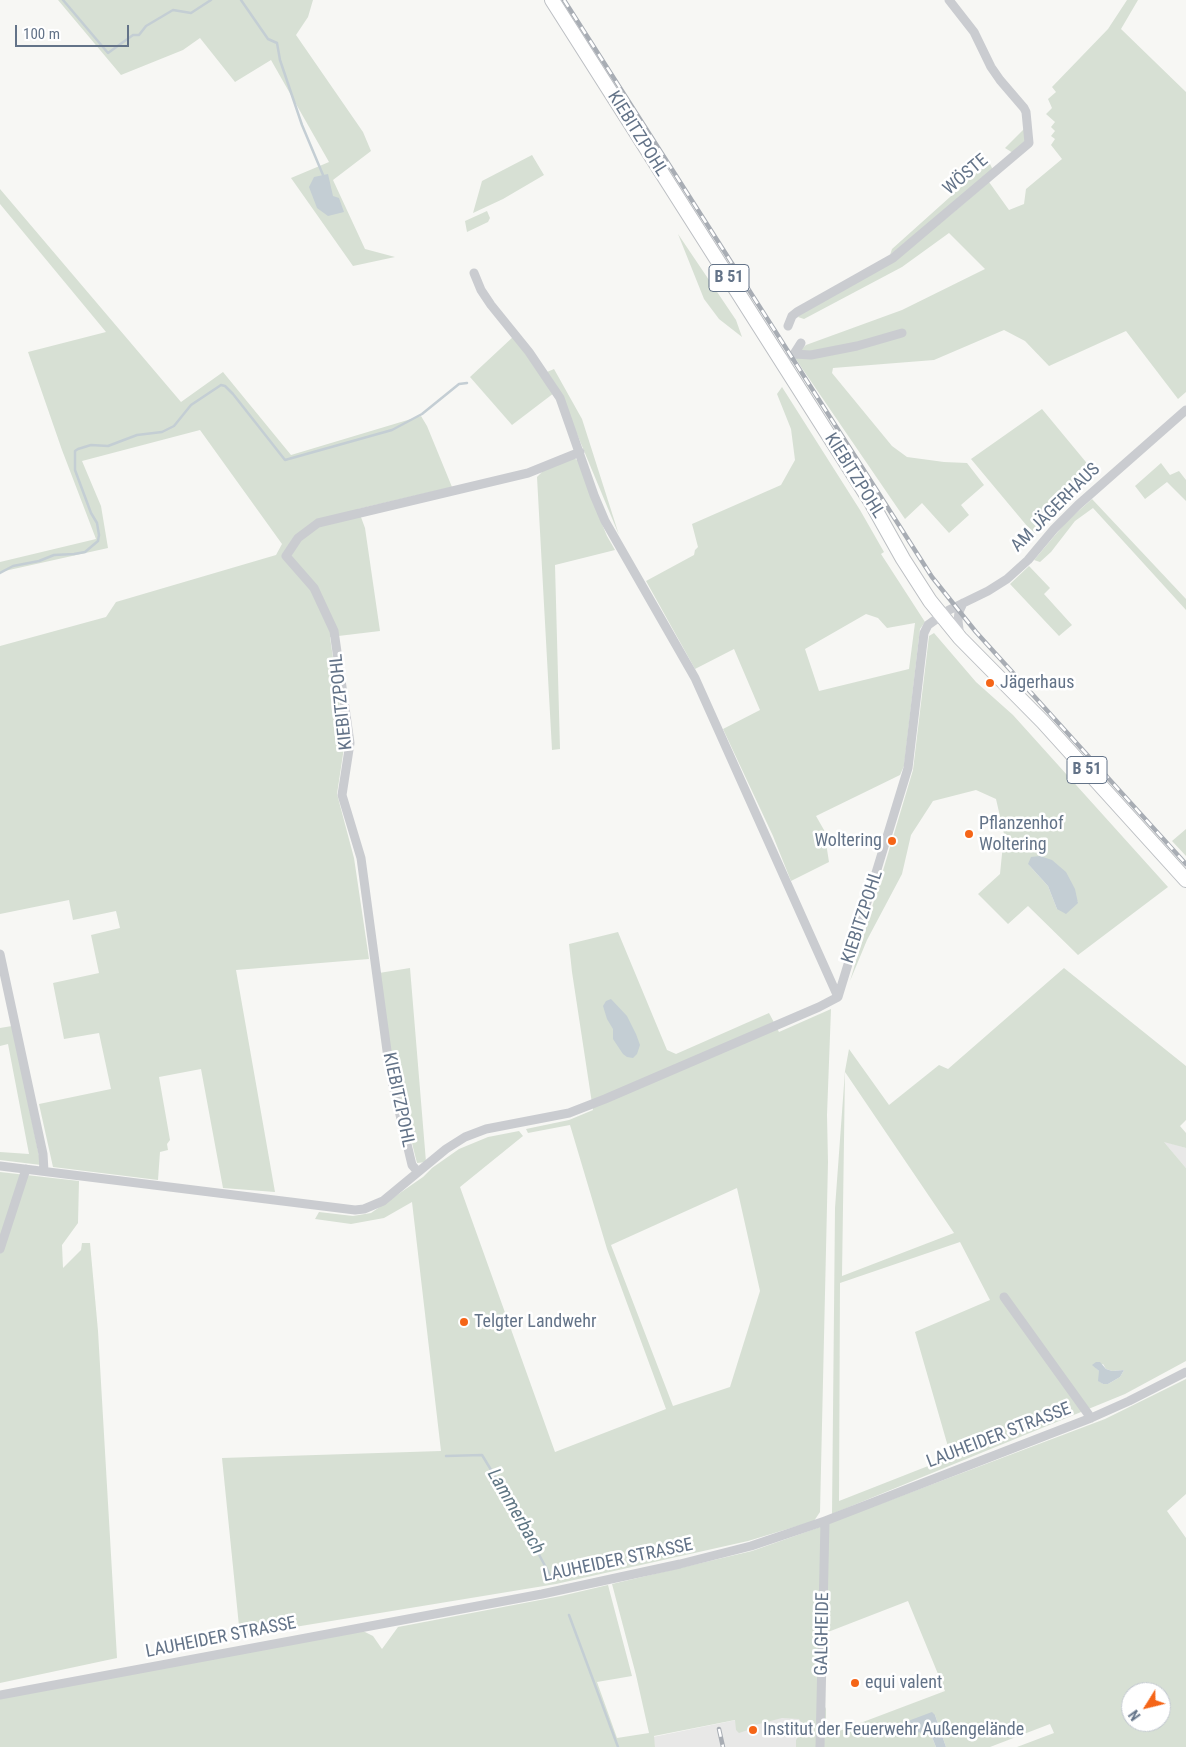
<!DOCTYPE html>
<meta charset="utf-8">
<style>
body{margin:0}
#map{position:relative;width:1186px;height:1747px;overflow:hidden;background:#f7f7f4;font-family:"Roboto Condensed",sans-serif}
canvas{display:block}
.north{position:absolute;left:1121px;top:1682px;width:50px;height:50px;box-sizing:border-box;background:#fff;border:1px solid #c1c7cf;border-radius:50%;rotate:234deg;font-size:14px;font-weight:700;line-height:20px;text-align:center;color:#637388}
.north::after{content:'';display:block;margin:auto;width:18px;height:22px;background:#f56517;clip-path:polygon(50% 0,100% 100%,50% 72%,0 100%)}
.scale{position:absolute;left:15px;top:25px;width:114px;height:22px;box-sizing:border-box;border:2px solid #637388;border-top:0;padding-left:6px;font-size:15px;line-height:18px;white-space:nowrap;color:#637388;-webkit-text-stroke:4px #fff;paint-order:stroke}
</style>
<div id="map">
<canvas width="1186" height="1747"></canvas>
<div class="north">N</div>
<div class="scale">100 m</div>
</div>
<script>
const ctx = document.querySelector('canvas').getContext('2d');
ctx.lineJoin = 'round';
function fillPath(path, color) { ctx.fillStyle = color; ctx.fill(path, 'evenodd'); }
const toPath = rows => new Path2D(rows.map(r => 'M' + r).join(''));
function stroke(path, color, width, dash) { ctx.strokeStyle = color; ctx.lineWidth = width; ctx.lineCap = dash ? 'butt' : 'round'; ctx.setLineDash(dash || []); ctx.stroke(path); }
function drawText(font, color, halo, rows, align = 'center') {
  ctx.font = font + ' "Roboto Condensed",sans-serif'; ctx.lineWidth = 5; ctx.setLineDash([]); ctx.textBaseline = 'middle'; ctx.strokeStyle = halo; ctx.fillStyle = color; for (const [text, x, y, turn = 0] of rows) {
    ctx.save(); ctx.translate(x, y); ctx.rotate((+turn || 0) * Math.PI / 180); ctx.textAlign = isNaN(turn) ? turn : align; if (halo) ctx.strokeText(text, 0, 0); ctx.fillText(text, 0, 0); ctx.restore();
  }
}
const built = toPath([
 [1163,1141,1186,1148,1186,1168],
 [819,1703,818,1747,655,1747,653,1737]
]);
const green = toPath([
 [58,0,313,0,308,17,296,35,363,132,371,151,333,180,365,249,395,257,353,266,291,178,329,162,271,60,235,82,200,38,183,50,121,75],
 [1127,0,1138,0,1121,29,1186,92,1186,392,1178,399,1126,331,1049,366,1025,341,1004,330,934,360,833,368,832,373,892,446,907,457,944,462,967,463,984,485,961,505,969,515,949,533,922,503,905,519,795,358,796,354,806,345,902,310,985,269,949,233,902,267,804,319,798,317,804,310,894,260,948,217,989,182,1009,210,1024,204,1026,189,1062,159,1051,145,1055,139,1051,136,1055,131,1051,127,1055,122,1046,114,1052,108,1048,99,1056,92,1052,87,1108,29],
 [1025,128,1026,143,1013,153,1005,148],
 [532,155,544,175,503,199,473,213,482,181],
 [989,162,993,170,890,255,892,249],
 [0,189,181,402,223,372,291,455,421,416,427,426,452,487,358,509,365,528,380,631,330,637,345,741,337,794,354,858,369,959,236,970,275,1192,223,1188,201,1069,159,1077,170,1140,167,1144,168,1150,160,1152,158,1180,53,1167,39,1104,111,1089,99,1033,64,1039,53,983,99,973,91,935,120,928,116,911,73,920,69,900,0,914,0,646,106,617,116,602,276,555,282,544,200,430,82,461,101,506,108,548,0,572,0,562,96,539,62,450,28,352,106,332,0,204],
 [487,211,490,218,488,222,467,232,465,221],
 [678,234,736,320,742,337,719,319,704,299],
 [514,336,554,393,512,425,470,377],
 [554,369,582,419,619,535,572,422,547,372],
 [782,387,860,510,884,552,881,554,925,622,920,629,904,766,900,775,816,816,824,830,829,862,791,881,773,836,723,729,760,710,734,649,695,669,646,581,694,555,695,550,698,547,692,524,781,485,795,460,791,429,777,394],
 [866,614,878,618,887,628,915,623,909,669,819,691,805,649],
 [1042,409,1095,473,1035,533,1027,526,971,459],
 [573,458,580,461,592,500,607,536,615,550,555,565,560,749,552,750,537,477,545,469],
 [1161,463,1170,475,1179,471,1186,480,1186,501,1167,482,1145,499,1135,486],
 [1092,499,1186,599,1186,610,1093,508,1075,521,1051,552,1040,562,1034,560,1067,521],
 [1029,566,1050,588,1044,594,1072,625,1059,636,1010,584],
 [934,633,976,682,1013,715,1168,887,1078,955,1028,906,1008,924,978,894,1000,874,1004,834,996,799,976,790,933,801,911,835,902,874,867,940,850,981,913,770,929,636],
 [1028,864,1078,902,1057,909,1048,886],
 [1186,829,1186,856,1172,841],
 [618,932,667,1050,676,1054,769,1013,779,1032,831,1009,827,1115,828,1162,820,1512,814,1521,748,1541,556,1584,240,1636,222,1458,441,1451,412,1202,384,1218,351,1224,315,1219,319,1212,353,1216,371,1213,423,1177,432,1168,459,1149,488,1137,519,1131,523,1136,460,1187,555,1452,666,1409,607,1249,570,1125,528,1133,526,1129,569,1120,593,1110,572,972,569,944],
 [737,1188,760,1291,730,1387,673,1406,611,1245],
 [410,968,426,1162,417,1163,393,1068,379,973],
 [1064,968,1186,1066,1186,1120,1180,1126,1186,1133,1186,1148,1164,1142,1186,1168,1186,1361,1125,1394,832,1514,835,1208,845,1071,849,1049,889,1105,939,1065,948,1069],
 [845,1072,954,1233,842,1276,842,1275],
 [960,1242,990,1300,915,1332,951,1457,839,1501,840,1283],
 [1103,1364,1106,1369,1112,1371,1124,1370,1120,1377,1108,1384,1103,1384,1099,1381,1099,1371,1096,1368],
 [12,1026,41,1165,0,1160,0,1152,29,1154,8,1044,0,1046,0,1028],
 [0,1172,79,1181,78,1223,62,1245,63,1268,81,1250,82,1243,90,1243,98,1331,117,1658,0,1683],
 [1186,1379,1186,1494,1167,1511,1186,1538,1186,1747,1017,1747,1054,1733,1050,1724,990,1747,946,1747,935,1715,923,1732,932,1737,936,1747,823,1747,823,1702,826,1709,826,1736,945,1691,908,1601,828,1632,827,1524,1105,1419],
 [1131,1692,1161,1692,1161,1722,1131,1722],
 [823,1526,818,1747,796,1747,796,1740,803,1729,803,1725,799,1719,782,1718,755,1725,748,1730,739,1733,736,1730,735,1720,654,1736,655,1747,0,1747,0,1699,363,1631,373,1636,382,1649,398,1627,561,1596,608,1585,632,1676,597,1682,617,1738,649,1733,636,1675,612,1584,752,1551]
]);
const water = toPath([
 [328,174,333,196,339,198,344,212,328,216,317,208,309,187,314,177],
 [1040,856,1052,860,1066,872,1075,889,1078,903,1066,914,1057,909,1048,886,1028,864,1031,857],
 [611,999,627,1016,636,1034,640,1045,637,1054,633,1058,627,1057,623,1054,613,1039,613,1029,607,1019,603,1006,606,1001],
 [1096,1362,1100,1362,1106,1369,1112,1371,1124,1370,1120,1377,1108,1384,1103,1384,1098,1381,1099,1371,1092,1365],
 [932,1712,935,1715,946,1747,936,1747,932,1737,928,1734,902,1729,900,1727,900,1724]
]);
const stream = toPath([
 [63,0,108,53,133,35,139,35,146,26,173,10,191,13,211,0],
 [241,0,268,39,277,43,280,60,302,125,323,175],
 [0,573,13,566,39,561,54,555,74,554,85,552,98,541,99,535,97,523,91,513,75,470,75,451,78,449,91,445,108,446,137,435,162,432,174,426,191,405,221,385,225,386,233,394,285,460,392,430,422,414,459,384,467,383],
 [446,1456,482,1455,510,1501,550,1575],
 [569,1615,618,1747]
]);
const street = toPath([
 [474,273,481,290,491,305,529,352,560,398,594,495,605,521,695,678,838,997],
 [788,326,792,316,797,312,893,258,1029,143,1026,112,1024,108,1000,80,991,67,974,32,949,0],
 [794,354,811,355,857,346,902,333],
 [782,362,794,354,801,343],
 [960,637,958,621,959,612,963,603],
 [0,954,43,1154,44,1171],
 [0,1166,355,1210,364,1209,383,1201,446,1149,465,1137,486,1129,569,1113,605,1099,819,1007,838,997,908,768,924,633,928,625,949,610,988,591,1007,579,1028,560,1054,529,1078,505,1186,410],
 [418,1172,412,1165,390,1073,361,858,342,795,350,743,334,631,314,588,286,556,298,538,318,523,528,473,580,452],
 [0,1249,26,1169],
 [1004,1297,1091,1418],
 [0,1695,542,1594,680,1564,751,1546,825,1521,1091,1418,1129,1401,1186,1372],
 [820,1747,825,1521]
]);
const primary = toPath([
 [552,0,871,502,903,559,930,601,960,638,1043,722,1186,880]
]);
const rail = toPath([
 [564,0,932,577,976,632,1186,864],
 [719,1729,723,1747]
]);
const markers = [
 [990,683,5,"#f56517"],
 [969,834,5,"#f56517"],
 [892,841,5,"#f56517"],
 [464,1322,5,"#f56517"],
 [855,1683,5,"#f56517"],
 [753,1730,5,"#f56517"]
];
const shields = [
 [729,278,40],
 [1087,770,40]
];
const shieldNames = [
 ["B 51",729,278],
 ["B 51",1087,770]
];
const streetNames = [
 ["KIEBITZPOHL",637,134,58],
 ["WÖSTE",966,175,-40],
 ["KIEBITZPOHL",854,476,58],
 ["AM JÄGERHAUS",1056,508,-45],
 ["KIEBITZPOHL",342,702,-96],
 ["KIEBITZPOHL",863,917,-72],
 ["KIEBITZPOHL",398,1100,78],
 ["LAUHEIDER STRASSE",999,1436,-21],
 ["LAUHEIDER STRASSE",618,1561,-12],
 ["GALGHEIDE",823,1634,-89],
 ["LAUHEIDER STRASSE",221,1638,-11]
];
const poiNames = [
 ["Jägerhaus",1000,683],
 ["Pflanzenhof",979,824],
 ["Woltering",979,845],
 ["Woltering",882,841,"right"],
 ["Telgter Landwehr",474,1322],
 ["equi valent",865,1683],
 ["Institut der Feuerwehr Außengelände",763,1730]
];
const waterNames = [
 ["Lammerbach",515,1512,60]
];
fillPath(built, '#e8e8e7');
fillPath(green, '#d7e0d4');
fillPath(water, '#c4ced4');
stroke(stream, '#c4ced4', 2.5);
stroke(primary, '#bcbfc3', 16);
stroke(street, '#caccd0', 9);
stroke(primary, '#fff', 14);
stroke(rail, '#a8adb4', 4.5);
stroke(rail, '#fff', 2.5, [8]);
for (const [x, y, r, color] of markers) { const dot = new Path2D(); dot.arc(x, y, r, 0, 2 * Math.PI); ctx.fillStyle = color; ctx.fill(dot); stroke(dot, '#fff', 2); }
for (const [x, y, w] of shields) { const box = new Path2D(); box.roundRect(x - w / 2, y - 13.5, w, 27, 4); ctx.fillStyle = '#fff'; ctx.fill(box); stroke(box, '#637388', 1); }
drawText('bold 16px', '#637388', null, shieldNames);
drawText('18px', '#637388', '#fff', streetNames);
drawText('18px', '#637388', '#fff', poiNames, 'left');
drawText('italic 19px', '#5f7684', '#fff', waterNames);
</script>
